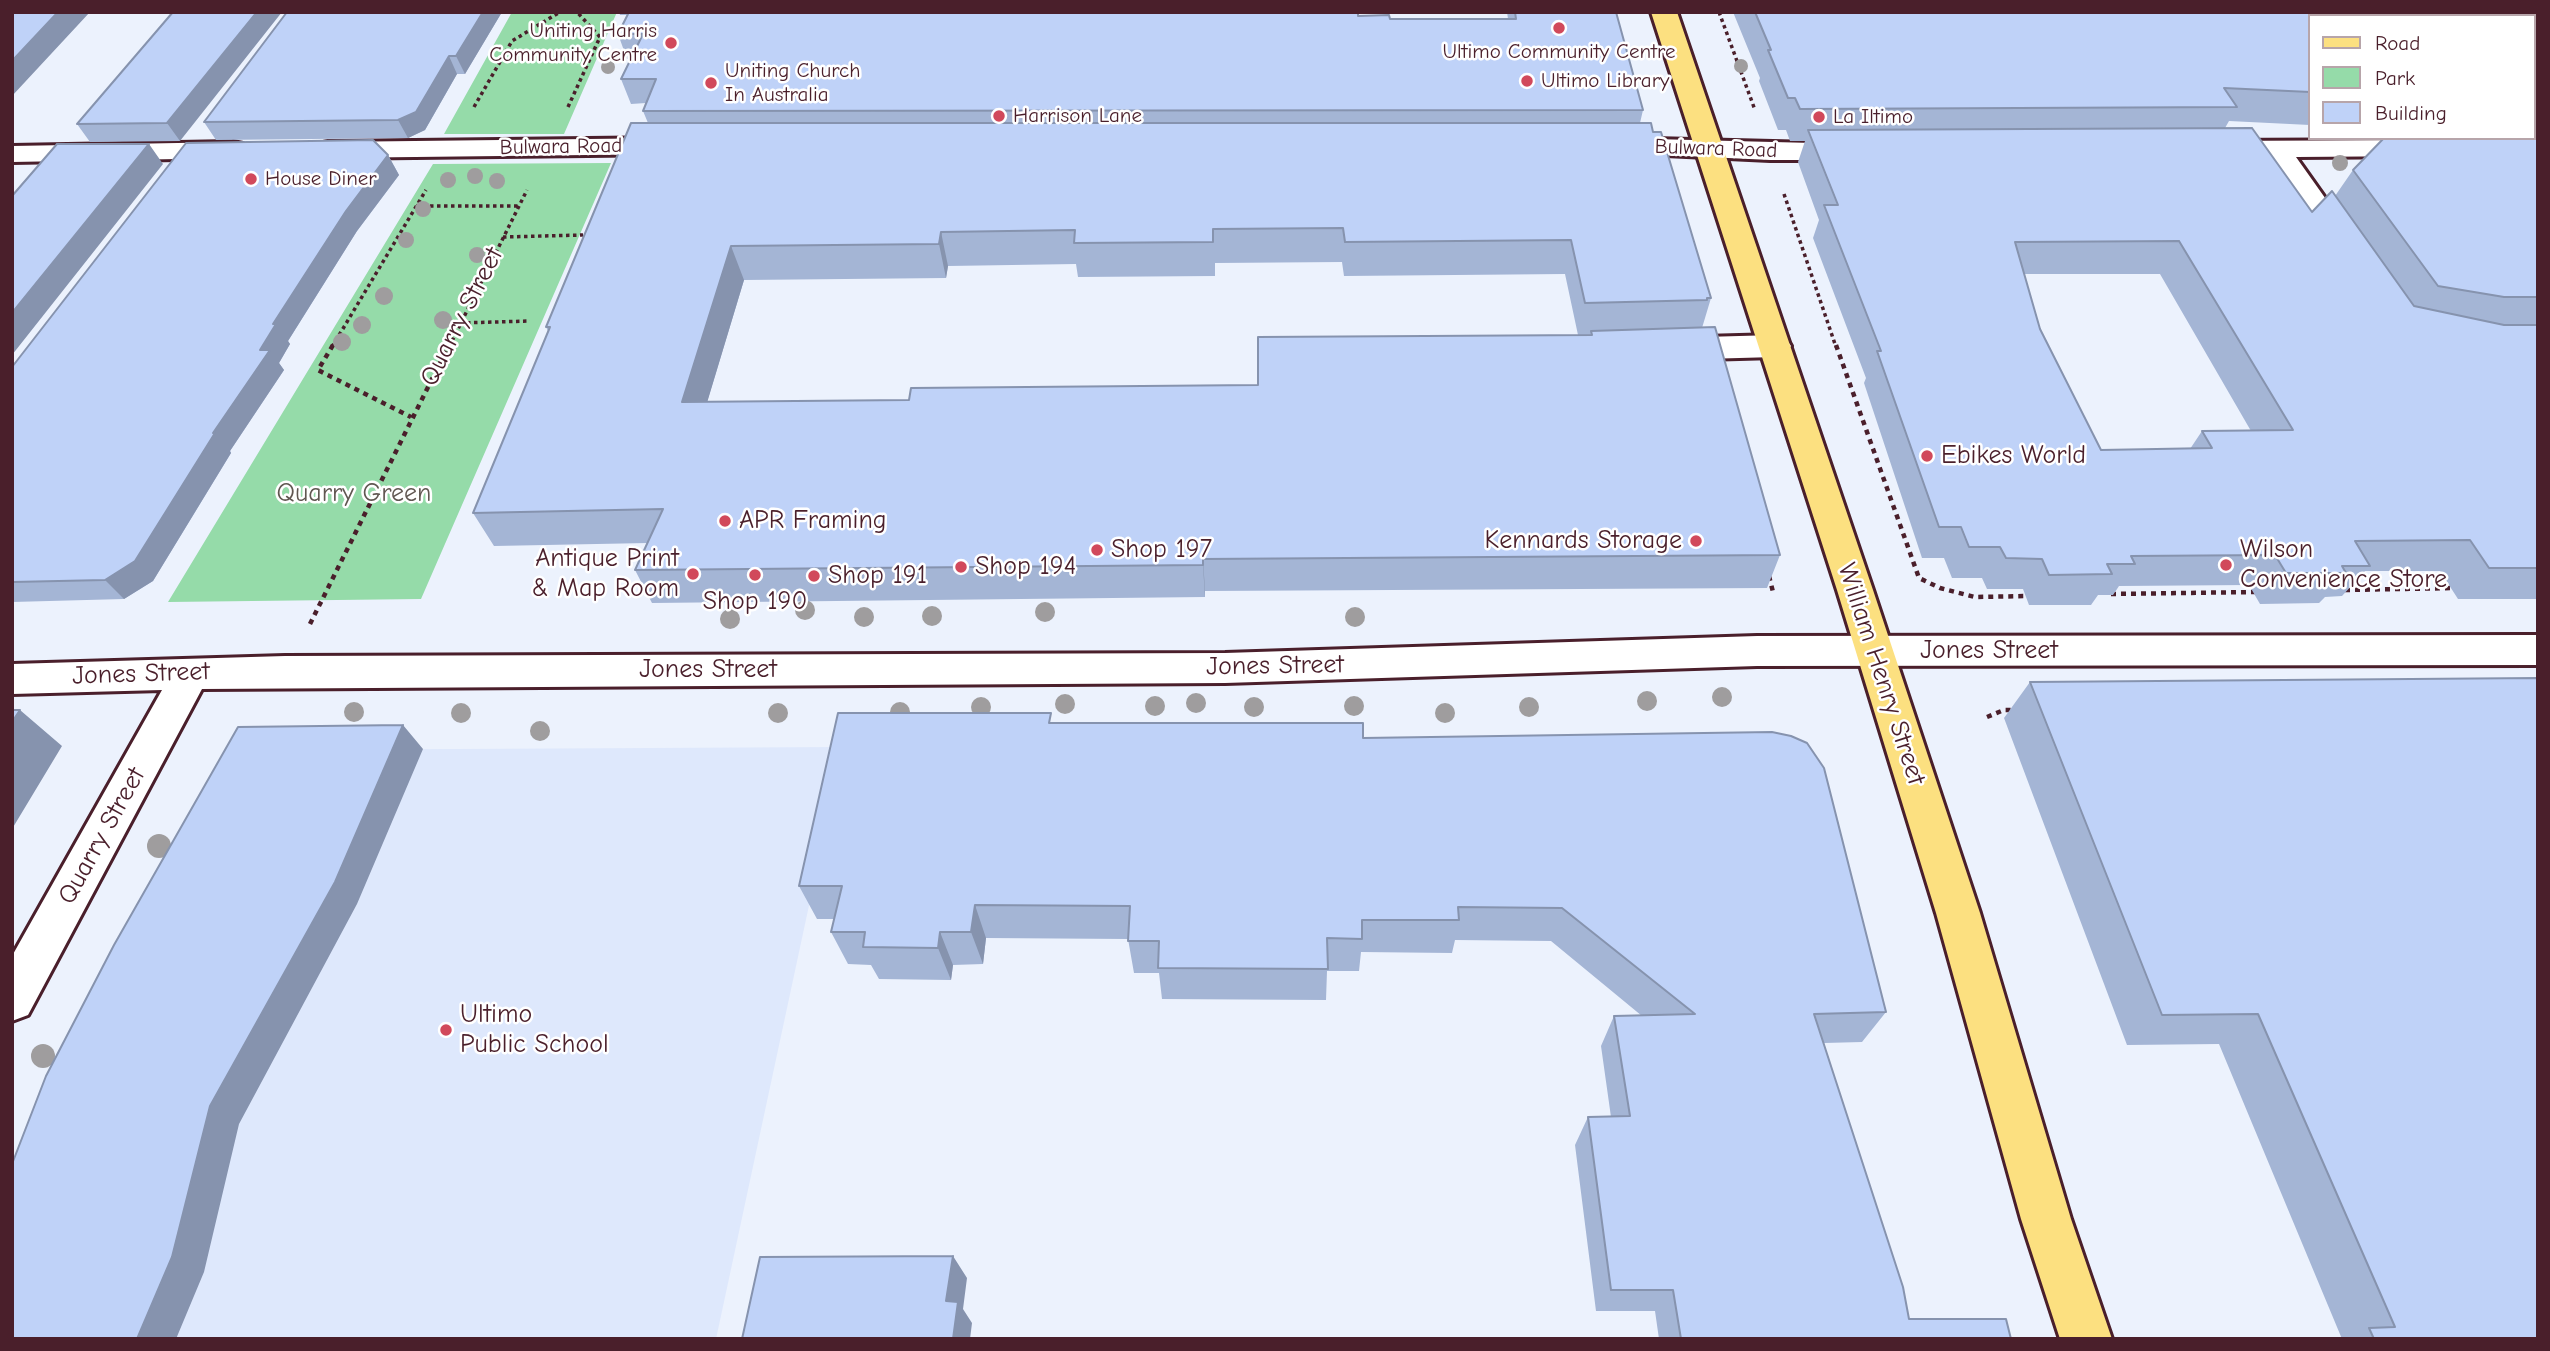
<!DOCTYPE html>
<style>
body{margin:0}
#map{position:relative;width:2550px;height:1351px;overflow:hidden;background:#ecf2fd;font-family:"Comic Neue",sans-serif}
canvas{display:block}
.frame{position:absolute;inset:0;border:14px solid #4a1f2b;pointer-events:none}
.legend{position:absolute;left:2308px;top:14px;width:228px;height:126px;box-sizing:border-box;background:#fff;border:2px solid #b7a5aa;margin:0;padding:9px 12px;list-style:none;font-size:21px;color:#4a1f2b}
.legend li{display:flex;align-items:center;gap:14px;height:35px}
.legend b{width:35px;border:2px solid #b7a5aa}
</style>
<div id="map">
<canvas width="2550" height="1351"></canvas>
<div class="frame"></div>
<ul class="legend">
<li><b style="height:9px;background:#fce080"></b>Road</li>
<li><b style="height:19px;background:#95dba9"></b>Park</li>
<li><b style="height:19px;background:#bfd2f8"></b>Building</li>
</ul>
</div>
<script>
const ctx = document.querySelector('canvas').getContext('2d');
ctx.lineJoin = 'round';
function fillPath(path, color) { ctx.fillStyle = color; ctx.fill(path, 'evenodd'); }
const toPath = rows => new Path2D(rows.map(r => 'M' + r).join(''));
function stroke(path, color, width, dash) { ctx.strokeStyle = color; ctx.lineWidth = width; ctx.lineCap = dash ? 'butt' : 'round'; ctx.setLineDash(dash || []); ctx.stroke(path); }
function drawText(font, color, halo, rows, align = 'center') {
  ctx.font = font + ' "Comic Neue",sans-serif'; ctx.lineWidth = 5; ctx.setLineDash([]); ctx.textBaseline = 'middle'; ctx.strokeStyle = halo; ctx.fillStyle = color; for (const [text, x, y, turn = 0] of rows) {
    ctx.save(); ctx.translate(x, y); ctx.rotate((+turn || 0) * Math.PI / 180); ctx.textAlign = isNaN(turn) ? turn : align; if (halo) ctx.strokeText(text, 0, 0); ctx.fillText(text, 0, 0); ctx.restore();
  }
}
const built = toPath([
 [843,747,716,1339,12,1339,262,750]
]);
const green = toPath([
 [512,12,617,12,564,134,444,134],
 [611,163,421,599,168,602,433,164]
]);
const pathFar1 = toPath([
 [1719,12,1755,110],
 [474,107,512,41,560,12],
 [568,107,600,37,577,12],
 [1784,194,1836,347],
 [416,206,519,206],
 [503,237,583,235],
 [460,323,530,321],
 [332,347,426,190],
 [449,347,527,190]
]);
const path = toPath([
 [333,345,318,370,411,417],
 [1836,345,1919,578,1940,588,1975,597,2029,596],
 [1769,576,1773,592],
 [2345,590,2456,588],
 [2111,594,2256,592],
 [310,624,449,345],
 [1987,717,2004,710,2015,710]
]);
const minor = toPath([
 [674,138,684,140,688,146,684,152,674,154,328,158,318,156,314,150,318,144,328,142,674,138],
 [1613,138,1853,144,1863,146,1867,152,1863,158,1853,160,1770,160,1603,152,1599,146,1603,140,1613,138],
 [2427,140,2437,142,2441,148,2437,154,2427,156,2296,157,2362,250,2358,257,2347,259,2336,257,2268,157,2214,157,2204,155,2200,149,2204,143,2214,141,2427,140],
 [233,142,243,144,247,150,243,156,233,158,12,162,12,146,233,142],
 [1775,335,1786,339,1791,346,1786,353,1775,357,1668,360,1657,357,1652,349,1657,341,1668,338,1775,335],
 [2538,635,2538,665,1757,666,1225,683,202,689,28,1015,12,1021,12,956,162,690,12,694,12,664,285,656,1225,653,1757,636,2538,635]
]);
const major = toPath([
 [1651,12,1677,12,1873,590,1980,913,2071,1219,2112,1339,2060,1339,2021,1219,1936,913,1837,590,1651,12]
]);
const trees = [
 [1741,66,7],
 [608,67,7],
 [2340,163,8],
 [475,176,8],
 [448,180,8],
 [497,181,8],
 [423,209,8],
 [406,240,8],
 [477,255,8],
 [384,296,9],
 [443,320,9],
 [362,325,9],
 [342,342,9],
 [805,610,10],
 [1045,612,10],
 [932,616,10],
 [864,617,10],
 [1355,617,10],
 [730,619,10],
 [1722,697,10],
 [1647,701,10],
 [1196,703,10],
 [1065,704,10],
 [1155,706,10],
 [1354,706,10],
 [981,707,10],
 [1254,707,10],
 [1529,707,10],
 [354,712,10],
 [900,712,10],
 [461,713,10],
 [778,713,10],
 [1445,713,10],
 [540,731,10],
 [159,846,12],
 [43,1056,12]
];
const wall = toPath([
 [173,12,180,141,90,142,77,124],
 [287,12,502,12,465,74,457,74,425,130,408,138,216,140,204,122],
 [619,12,1358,12,1358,16,1390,19,1508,19,1507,12,1616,12,1643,110,1640,123,1653,132,1711,298,1702,328,1780,555,1767,588,1205,591,1205,597,652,603,635,570,648,543,494,546,473,513,548,331,546,327,648,123,643,111,646,103,631,104,621,79,631,59,627,59,618,34,628,15,620,15],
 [1342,262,1344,276,1565,274,1578,335,1258,385,909,400,707,402,744,280,946,278,948,266,1076,264,1078,277,1215,276,1215,263],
 [1733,12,2538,12,2538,599,2458,599,2440,571,2365,571,2342,596,2325,597,2319,603,2260,604,2249,585,2119,586,2113,595,2098,595,2091,605,2029,605,2023,589,1987,589,1982,578,1952,578,1944,558,1922,558,1864,383,1866,378,1813,238,1819,220,1798,162,1805,141,1790,141,1786,130,1778,130,1759,81,1760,78],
 [2310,16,2534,16,2534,138,2353,170,2335,196,2312,212,2225,128,2229,121,2310,125],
 [2024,274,2160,274,2251,431,2202,431,2190,449,2101,450,2040,329],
 [388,155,399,175,357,231,288,341,290,344,279,363,284,370,230,451,231,453,153,581,124,599,12,602,12,367],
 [2030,682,2538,1339,2342,1339,2219,1044,2127,1045,2004,718],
 [1053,723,1363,738,1886,1012,1862,1042,1824,1043,1909,1319,2011,1339,1659,1339,1655,1311,1596,1311,1575,1145,1588,1117,1611,1117,1601,1046,1614,1016,1642,1016,1551,941,1455,940,1452,953,1361,952,1359,971,1327,971,1326,1000,1162,999,1159,973,1134,973,1128,939,986,938,983,964,953,965,951,980,879,979,871,965,848,964,831,932,834,919,817,919,799,886]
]);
const shadedWall = toPath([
 [58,12,90,12,12,96,12,61],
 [257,12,282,12,180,141,167,123],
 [483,12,502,12,465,74,456,56],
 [449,56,457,74,425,130,408,138,398,120],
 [149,144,163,164,12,355,12,313],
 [388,155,399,175,357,231,288,341,290,344,279,363,284,370,230,451,231,453,153,581,124,599,105,580,213,433,260,350,273,324,346,211],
 [941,232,948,266,946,278,939,244],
 [731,246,744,280,697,436,682,402],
 [1203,559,1205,591,1205,597,1203,565],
 [20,710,62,746,12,829,12,722],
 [403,725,423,749,357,904,239,1124,204,1272,176,1339,137,1339,210,1106],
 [975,905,986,938,983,964,971,932],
 [940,932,953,965,951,980,938,948],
 [953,1256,967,1278,963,1309,972,1323,970,1339,953,1339,946,1301]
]);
const building = toPath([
 [12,12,58,12,12,61,12,12],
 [173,12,257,12,167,123,77,124,173,12],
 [287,12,483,12,456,56,449,56,416,112,398,120,204,122,287,12],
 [629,12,1358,12,1358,16,1389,15,1390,19,1516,19,1515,12,1616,12,1643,110,643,111,656,79,621,79,643,34,618,34,629,12],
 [1755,12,2538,12,2538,105,2534,105,2534,16,2310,16,2310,92,2224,88,2237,107,1800,109,1795,98,1788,98,1768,50,1771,50,1755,12],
 [631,123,1651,123,1653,132,1661,132,1711,298,1707,298,1707,300,1585,303,1571,240,1345,242,1343,228,1213,229,1213,242,1074,243,1075,230,941,232,939,244,731,246,682,402,909,400,911,388,1258,385,1258,337,1592,335,1591,331,1715,327,1780,555,1203,559,1203,565,635,570,663,509,473,513,550,327,546,327,631,123],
 [2534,126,2538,126,2538,297,2504,297,2438,286,2353,170,2384,138,2534,138,2534,126],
 [2252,128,2312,212,2332,191,2414,306,2504,325,2538,325,2538,568,2489,568,2470,540,2355,541,2370,566,2342,566,2346,573,2286,573,2275,555,2131,556,2135,564,2107,564,2112,574,2049,575,2042,559,2006,558,2000,547,1969,547,1961,527,1939,527,1877,351,1881,351,1824,205,1838,205,1808,130,2252,128],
 [2179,241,2293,430,2202,431,2212,448,2101,450,2040,329,2015,242,2179,241],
 [373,140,388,155,346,211,273,324,276,324,260,350,270,350,213,433,215,433,135,561,105,580,12,582,12,367,186,143,373,140],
 [57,144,149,144,12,313,12,196,57,144],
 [2538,678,2538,1339,2374,1339,2369,1328,2395,1327,2258,1014,2162,1015,2030,682,2538,678],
 [12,710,20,710,12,722,12,710],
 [838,713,1051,713,1049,723,1363,723,1363,738,1772,732,1791,736,1807,743,1824,768,1886,1012,1814,1014,1903,1287,1909,1319,2006,1319,2011,1339,1681,1339,1673,1290,1611,1290,1588,1117,1630,1116,1614,1016,1695,1014,1562,908,1458,907,1459,920,1362,920,1362,939,1327,938,1328,969,1158,968,1159,941,1128,941,1130,906,975,905,971,932,940,932,938,948,863,947,865,932,831,932,842,886,799,886,838,713],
 [403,725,335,882,210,1106,172,1257,137,1339,12,1339,12,1164,46,1076,114,945,238,727,403,725],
 [953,1256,946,1301,958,1302,953,1339,742,1339,760,1257,953,1256]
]);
const markers = [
 [1559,28,7,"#d1495b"],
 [671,43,7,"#d1495b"],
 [1527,81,7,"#d1495b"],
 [711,83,7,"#d1495b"],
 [999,116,7,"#d1495b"],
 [1819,117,7,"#d1495b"],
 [251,179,7,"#d1495b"],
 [1927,456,7,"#d1495b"],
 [725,521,7,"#d1495b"],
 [1696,541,7,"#d1495b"],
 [1097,550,7,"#d1495b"],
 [2226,565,7,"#d1495b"],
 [961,567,7,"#d1495b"],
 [693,574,7,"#d1495b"],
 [755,575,7,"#d1495b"],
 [814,576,7,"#d1495b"],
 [446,1030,7,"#d1495b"]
];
const farPoinames = [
 ["Uniting Harris",657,31,"right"],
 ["Community Centre",657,55,"right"],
 ["Ultimo Community Centre",1559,52,"center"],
 ["Uniting Church",725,71],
 ["In Australia",725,95],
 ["Ultimo Library",1541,81],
 ["Harrison Lane",1013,116],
 ["La Iltimo",1833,117],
 ["House Diner",265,179]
];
const farStreetnames = [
 ["Bulwara Road",561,147,-1],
 ["Bulwara Road",1716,149,2]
];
const streetNames = [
 ["Quarry Street",462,317,-63],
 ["Jones Street",1989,651],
 ["Jones Street",1275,666,-1],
 ["Jones Street",708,670],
 ["Jones Street",141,674,-2],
 ["William Henry Street",1881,674,72],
 ["Quarry Street",102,836,-61]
];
const poiNames = [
 ["Ebikes World",1941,456],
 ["APR Framing",739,521],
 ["Kennards Storage",1682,541,"right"],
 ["Shop 197",1111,550],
 ["Wilson",2240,550],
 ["Convenience Store",2240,580],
 ["Antique Print",679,559,"right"],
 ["& Map Room",679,589,"right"],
 ["Shop 194",975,567],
 ["Shop 191",828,576],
 ["Shop 190",755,602,"center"],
 ["Ultimo",460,1015],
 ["Public School",460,1045]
];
const parkNames = [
 ["Quarry Green",354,494]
];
fillPath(built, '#dee8fc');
fillPath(green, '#95dba9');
stroke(minor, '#4a1f2b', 6);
stroke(major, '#4a1f2b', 6);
stroke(pathFar1, '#4a1f2b', 3.5, [3.5, 3.5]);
stroke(path, '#4a1f2b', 4.5, [5, 5]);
fillPath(minor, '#fff');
fillPath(major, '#fce080');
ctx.fillStyle = '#9f9d9e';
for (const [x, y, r] of trees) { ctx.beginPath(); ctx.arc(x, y, r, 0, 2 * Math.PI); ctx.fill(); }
fillPath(wall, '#a4b5d5');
fillPath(shadedWall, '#8693ae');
fillPath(building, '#bfd2f8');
stroke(building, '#8693ae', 2);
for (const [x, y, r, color] of markers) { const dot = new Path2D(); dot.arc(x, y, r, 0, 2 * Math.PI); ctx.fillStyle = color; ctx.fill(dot); stroke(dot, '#fff', 2.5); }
drawText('21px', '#4a1f2b', '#fff', farPoinames, 'left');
drawText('21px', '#4a1f2b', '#fff', farStreetnames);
drawText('26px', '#4a1f2b', '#fff', streetNames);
drawText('26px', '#4a1f2b', '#fff', poiNames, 'left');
drawText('26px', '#605751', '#fff', parkNames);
</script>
